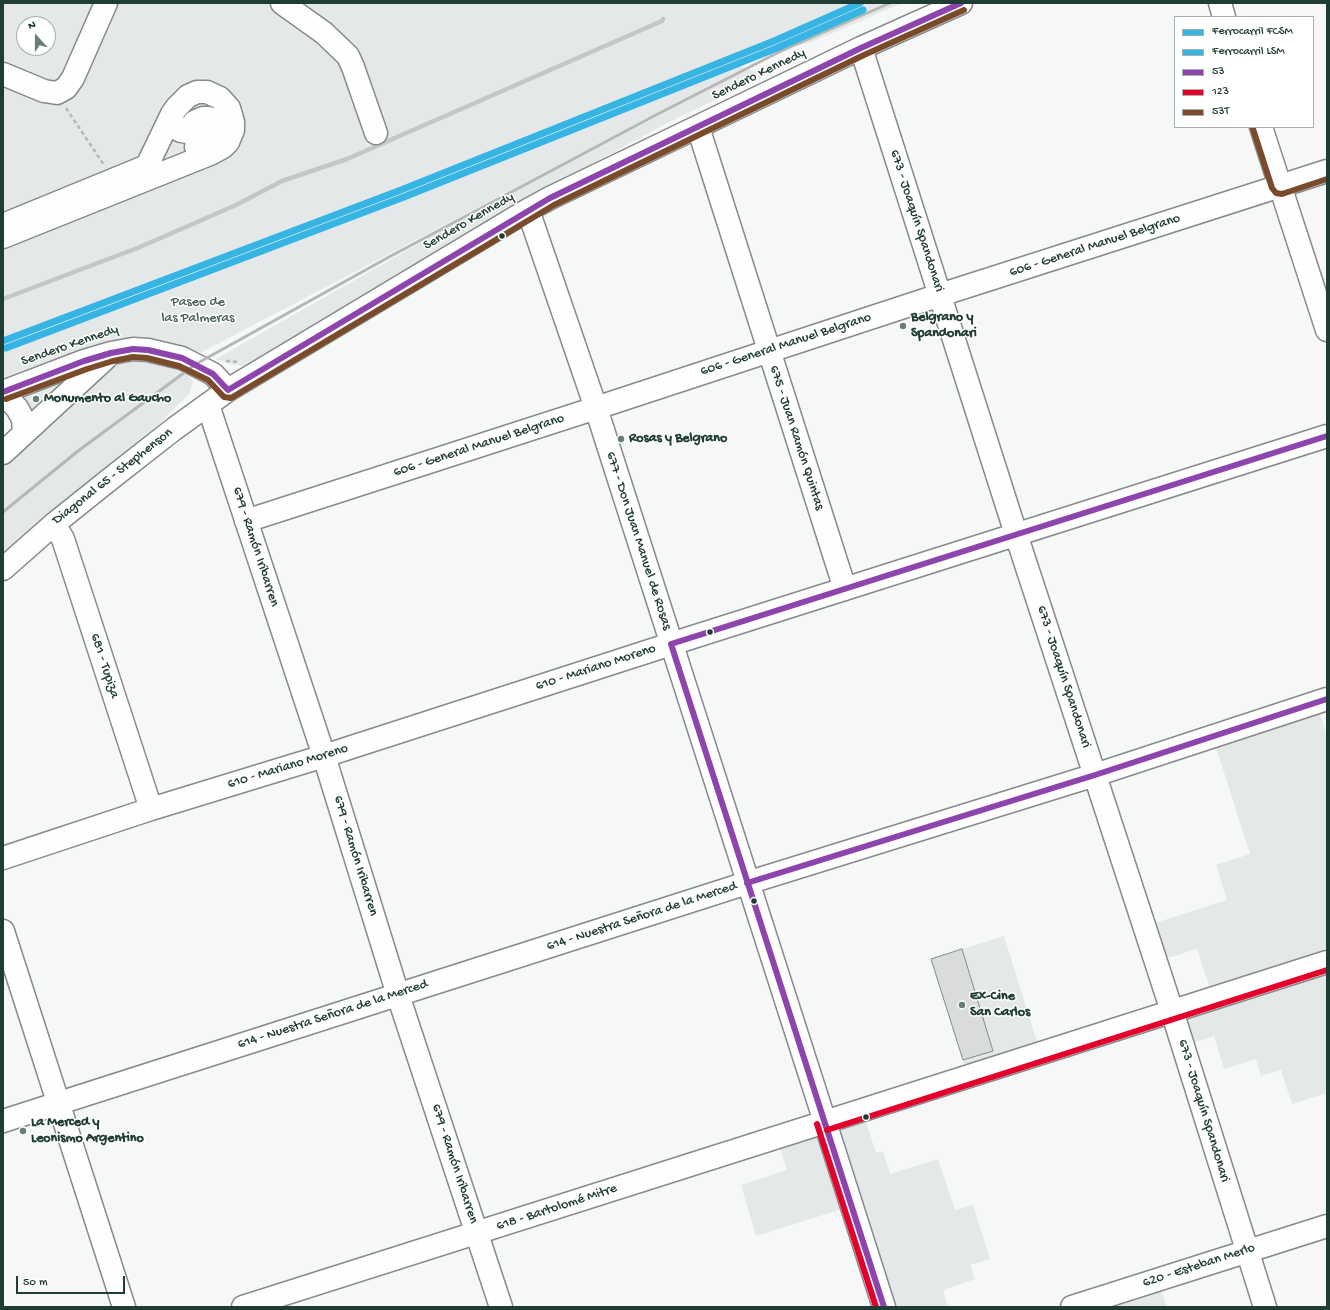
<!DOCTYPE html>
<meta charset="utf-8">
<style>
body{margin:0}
#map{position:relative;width:1330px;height:1310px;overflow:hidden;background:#f6f7f7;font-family:"Gochi Hand",sans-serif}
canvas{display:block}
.frame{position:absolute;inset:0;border:4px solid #1f3d34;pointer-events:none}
.legend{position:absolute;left:1174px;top:16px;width:140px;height:112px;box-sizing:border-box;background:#fff;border:1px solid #a5b1ae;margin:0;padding:5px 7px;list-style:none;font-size:12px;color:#1f3d34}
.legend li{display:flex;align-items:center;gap:8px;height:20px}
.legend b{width:20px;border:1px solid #a5b1ae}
.north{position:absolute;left:16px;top:16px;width:40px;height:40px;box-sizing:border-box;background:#fff;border:1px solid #a5b1ae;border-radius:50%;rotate:339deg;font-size:11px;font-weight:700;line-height:16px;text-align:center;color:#1f3d34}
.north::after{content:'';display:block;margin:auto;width:14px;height:18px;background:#6a7e78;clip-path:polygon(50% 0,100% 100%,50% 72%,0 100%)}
.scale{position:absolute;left:16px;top:1276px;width:109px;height:18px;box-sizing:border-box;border:2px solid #1f3d34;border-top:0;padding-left:5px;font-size:12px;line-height:14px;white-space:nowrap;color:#1f3d34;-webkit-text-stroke:3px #fff;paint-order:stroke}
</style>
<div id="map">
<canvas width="1330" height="1310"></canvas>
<div class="frame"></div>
<ul class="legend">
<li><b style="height:5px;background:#36b5e4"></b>Ferrocarril FCSM</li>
<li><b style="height:5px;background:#36b5e4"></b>Ferrocarril LSM</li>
<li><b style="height:5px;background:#8e44ad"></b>53</li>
<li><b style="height:5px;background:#e4002b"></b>123</li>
<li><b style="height:5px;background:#7a4b2a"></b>53T</li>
</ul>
<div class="north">N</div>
<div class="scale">50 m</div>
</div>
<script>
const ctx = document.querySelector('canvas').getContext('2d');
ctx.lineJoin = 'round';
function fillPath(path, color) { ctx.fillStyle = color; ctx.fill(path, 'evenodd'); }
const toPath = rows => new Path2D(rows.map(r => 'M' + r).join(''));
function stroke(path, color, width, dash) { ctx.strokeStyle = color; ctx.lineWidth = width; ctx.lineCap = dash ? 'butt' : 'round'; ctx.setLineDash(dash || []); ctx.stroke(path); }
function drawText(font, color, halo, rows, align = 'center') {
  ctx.font = font + ' "Gochi Hand",sans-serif'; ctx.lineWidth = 3; ctx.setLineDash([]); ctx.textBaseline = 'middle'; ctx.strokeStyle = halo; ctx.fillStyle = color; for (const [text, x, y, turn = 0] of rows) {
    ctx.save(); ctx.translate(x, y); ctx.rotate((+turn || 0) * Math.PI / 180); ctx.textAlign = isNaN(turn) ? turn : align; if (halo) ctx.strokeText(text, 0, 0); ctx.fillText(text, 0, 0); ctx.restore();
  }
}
const built = toPath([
 [3,3,902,3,812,42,762,53,735,62,3,345],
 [24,24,48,24,48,48,24,48],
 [1319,711,1327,735,1327,950,1210,988,1197,949,1161,960,1149,925,1227,900,1216,865,1250,854,1215,744],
 [1004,936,1038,1045,965,1067,931,959],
 [1327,971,1327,1093,1292,1104,1281,1070,1261,1076,1256,1059,1224,1069,1214,1036,1189,1044,1185,1018],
 [865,1119,876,1153,883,1151,890,1174,938,1159,955,1210,973,1205,990,1259,970,1265,975,1279,943,1290,948,1307,894,1307,840,1133,846,1125],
 [811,1135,818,1137,820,1141,842,1209,756,1236,741,1185,787,1170,779,1145],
 [1159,1285,1167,1307,1092,1307]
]);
const green = toPath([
 [737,65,744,68,200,353,167,341,148,338,114,341,95,346,3,381,3,346],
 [748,69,766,76,673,120,523,201,248,366,233,365,216,359,469,215],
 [140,360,179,366,188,375,193,382,189,394,146,437,3,559,3,464,112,363],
 [70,378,31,416,18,397]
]);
const stream = toPath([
 [3,299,140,247,236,205,282,181,347,159,662,21,663,19]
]);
const building = toPath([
 [962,949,993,1051,963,1060,931,959,962,949]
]);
const path = toPath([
 [66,108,104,165],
 [226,361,239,362]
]);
const minor = toPath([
 [282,3,324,33,348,56,353,67,376,133],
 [1220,3,1224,17],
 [861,48,1016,534,1172,1011,1265,1307],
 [3,74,44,91,57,93,66,88,73,78,106,3],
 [172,114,173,123,177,129,181,131,188,132,197,129,194,122,203,118,209,118,214,121,217,128,217,134,213,139,196,147],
 [698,127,845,589],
 [1261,127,1327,330],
 [3,225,147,166,172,114,177,107,188,96,197,92,207,92,220,98,229,108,233,122,233,130,228,142,223,147,210,154,3,237],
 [3,392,84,361,111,353,133,349,148,350,182,358,213,374,228,390],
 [3,398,10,401,17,408,23,419,24,433],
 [208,405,324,756,398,995,501,1307],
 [3,453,106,358],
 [246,521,596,408,940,295,1327,171],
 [54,524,63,539,151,809],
 [3,569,54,524,114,476,174,429,228,390,528,210,550,198,861,48,961,3],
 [3,858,151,809,324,756,671,644,1327,436],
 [3,931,124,1307],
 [3,1121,747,883,1095,775,1327,699],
 [243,1307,825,1122,596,408,528,210],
 [1072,1307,1327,1226]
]);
const major = toPath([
 [884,1307,825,1122,1327,962]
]);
const rail = toPath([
 [3,512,78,451,196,364,389,257,656,115,779,52,890,3]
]);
const bus1 = toPath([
 [3,392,84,361,111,353,133,349,148,350,182,358,213,374,228,390,550,198,861,48,961,3],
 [747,883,1095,775,1327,699],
 [884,1307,671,644,1327,436]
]);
const bus2 = toPath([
 [817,1124,876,1307],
 [827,1130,1327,970]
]);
const bus3 = toPath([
 [1253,129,1272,188,1276,193,1282,194,1327,179],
 [6,399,87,369,113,361,133,357,147,358,179,366,208,380,224,397,231,398,554,205,864,55,964,10]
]);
const rail1 = toPath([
 [3,341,401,190,774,41,860,3]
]);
const rail2 = toPath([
 [6,348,404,197,777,48,863,10]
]);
const markers = [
 [502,236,3.5,"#1f3d34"],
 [903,326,4,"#6a7e78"],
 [36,399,4,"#6a7e78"],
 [621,439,4,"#6a7e78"],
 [710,632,3.5,"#1f3d34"],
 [754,901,3.5,"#1f3d34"],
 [962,1005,4,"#6a7e78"],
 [866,1117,3.5,"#1f3d34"],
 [23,1131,4,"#6a7e78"]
];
const streetNames = [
 ["Sendero Kennedy",759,75,-26],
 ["673 - Joaquín Spandonari",916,221,72],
 ["Sendero Kennedy",469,222,-30],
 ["606 - General Manuel Belgrano",1095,246,-18],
 ["606 - General Manuel Belgrano",786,345,-18],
 ["Sendero Kennedy",70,346,-19],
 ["675 - Juan Ramón Quintas",796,438,72],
 ["606 - General Manuel Belgrano",479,446,-18],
 ["Diagonal 65 - Stephenson",113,477,-38],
 ["677 - Don Juan Manuel de Rosas",638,541,72],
 ["679 - Ramón Iribarren",255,547,72],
 ["681 - Tupiza",104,666,72],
 ["610 - Mariano Moreno",596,668,-18],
 ["673 - Joaquín Spandonari",1063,677,72],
 ["610 - Mariano Moreno",288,767,-17],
 ["679 - Ramón Iribarren",355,856,73],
 ["614 - Nuestra Señora de la Merced",642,917,-18],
 ["614 - Nuestra Señora de la Merced",333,1015,-18],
 ["673 - Joaquín Spandonari",1203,1111,73],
 ["679 - Ramón Iribarren",454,1164,72],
 ["618 - Bartolomé Mitre",557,1208,-18],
 ["620 - Esteban Merlo",1199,1266,-18]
];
const parkNames = [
 ["Paseo de",198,303],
 ["las Palmeras",198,319]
];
const poiNames = [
 ["Belgrano y",911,318],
 ["Spandonari",911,334],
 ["Monumento al Gaucho",44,399],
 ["Rosas y Belgrano",629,439],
 ["Ex-Cine",970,997],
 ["San Carlos",970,1013],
 ["La Merced y",31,1123],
 ["Leonismo Argentino",31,1139]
];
fillPath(built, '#e5e8e8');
fillPath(green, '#e4e8e8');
stroke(stream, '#c1c9c6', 4.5);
fillPath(building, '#dadcdc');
stroke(building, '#858b8a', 1);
stroke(minor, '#858b8a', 25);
stroke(major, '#858b8a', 25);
stroke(path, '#b5b8b7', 2.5, [4, 3]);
stroke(minor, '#fefefe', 22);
stroke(major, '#fefefe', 22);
stroke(rail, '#b5b8b7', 3);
stroke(bus1, '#8e44ad', 6);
stroke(bus2, '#e4002b', 6);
stroke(bus3, '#7a4b2a', 6);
stroke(rail1, '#36b5e4', 7);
stroke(rail2, '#36b5e4', 7);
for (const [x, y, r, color] of markers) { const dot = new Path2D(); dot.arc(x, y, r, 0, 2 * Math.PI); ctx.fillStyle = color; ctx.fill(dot); stroke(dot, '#fff', 1.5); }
drawText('14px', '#1f3d34', '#fff', streetNames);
drawText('14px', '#445d55', '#fff', parkNames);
drawText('bold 14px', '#1f3d34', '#fff', poiNames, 'left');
</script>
